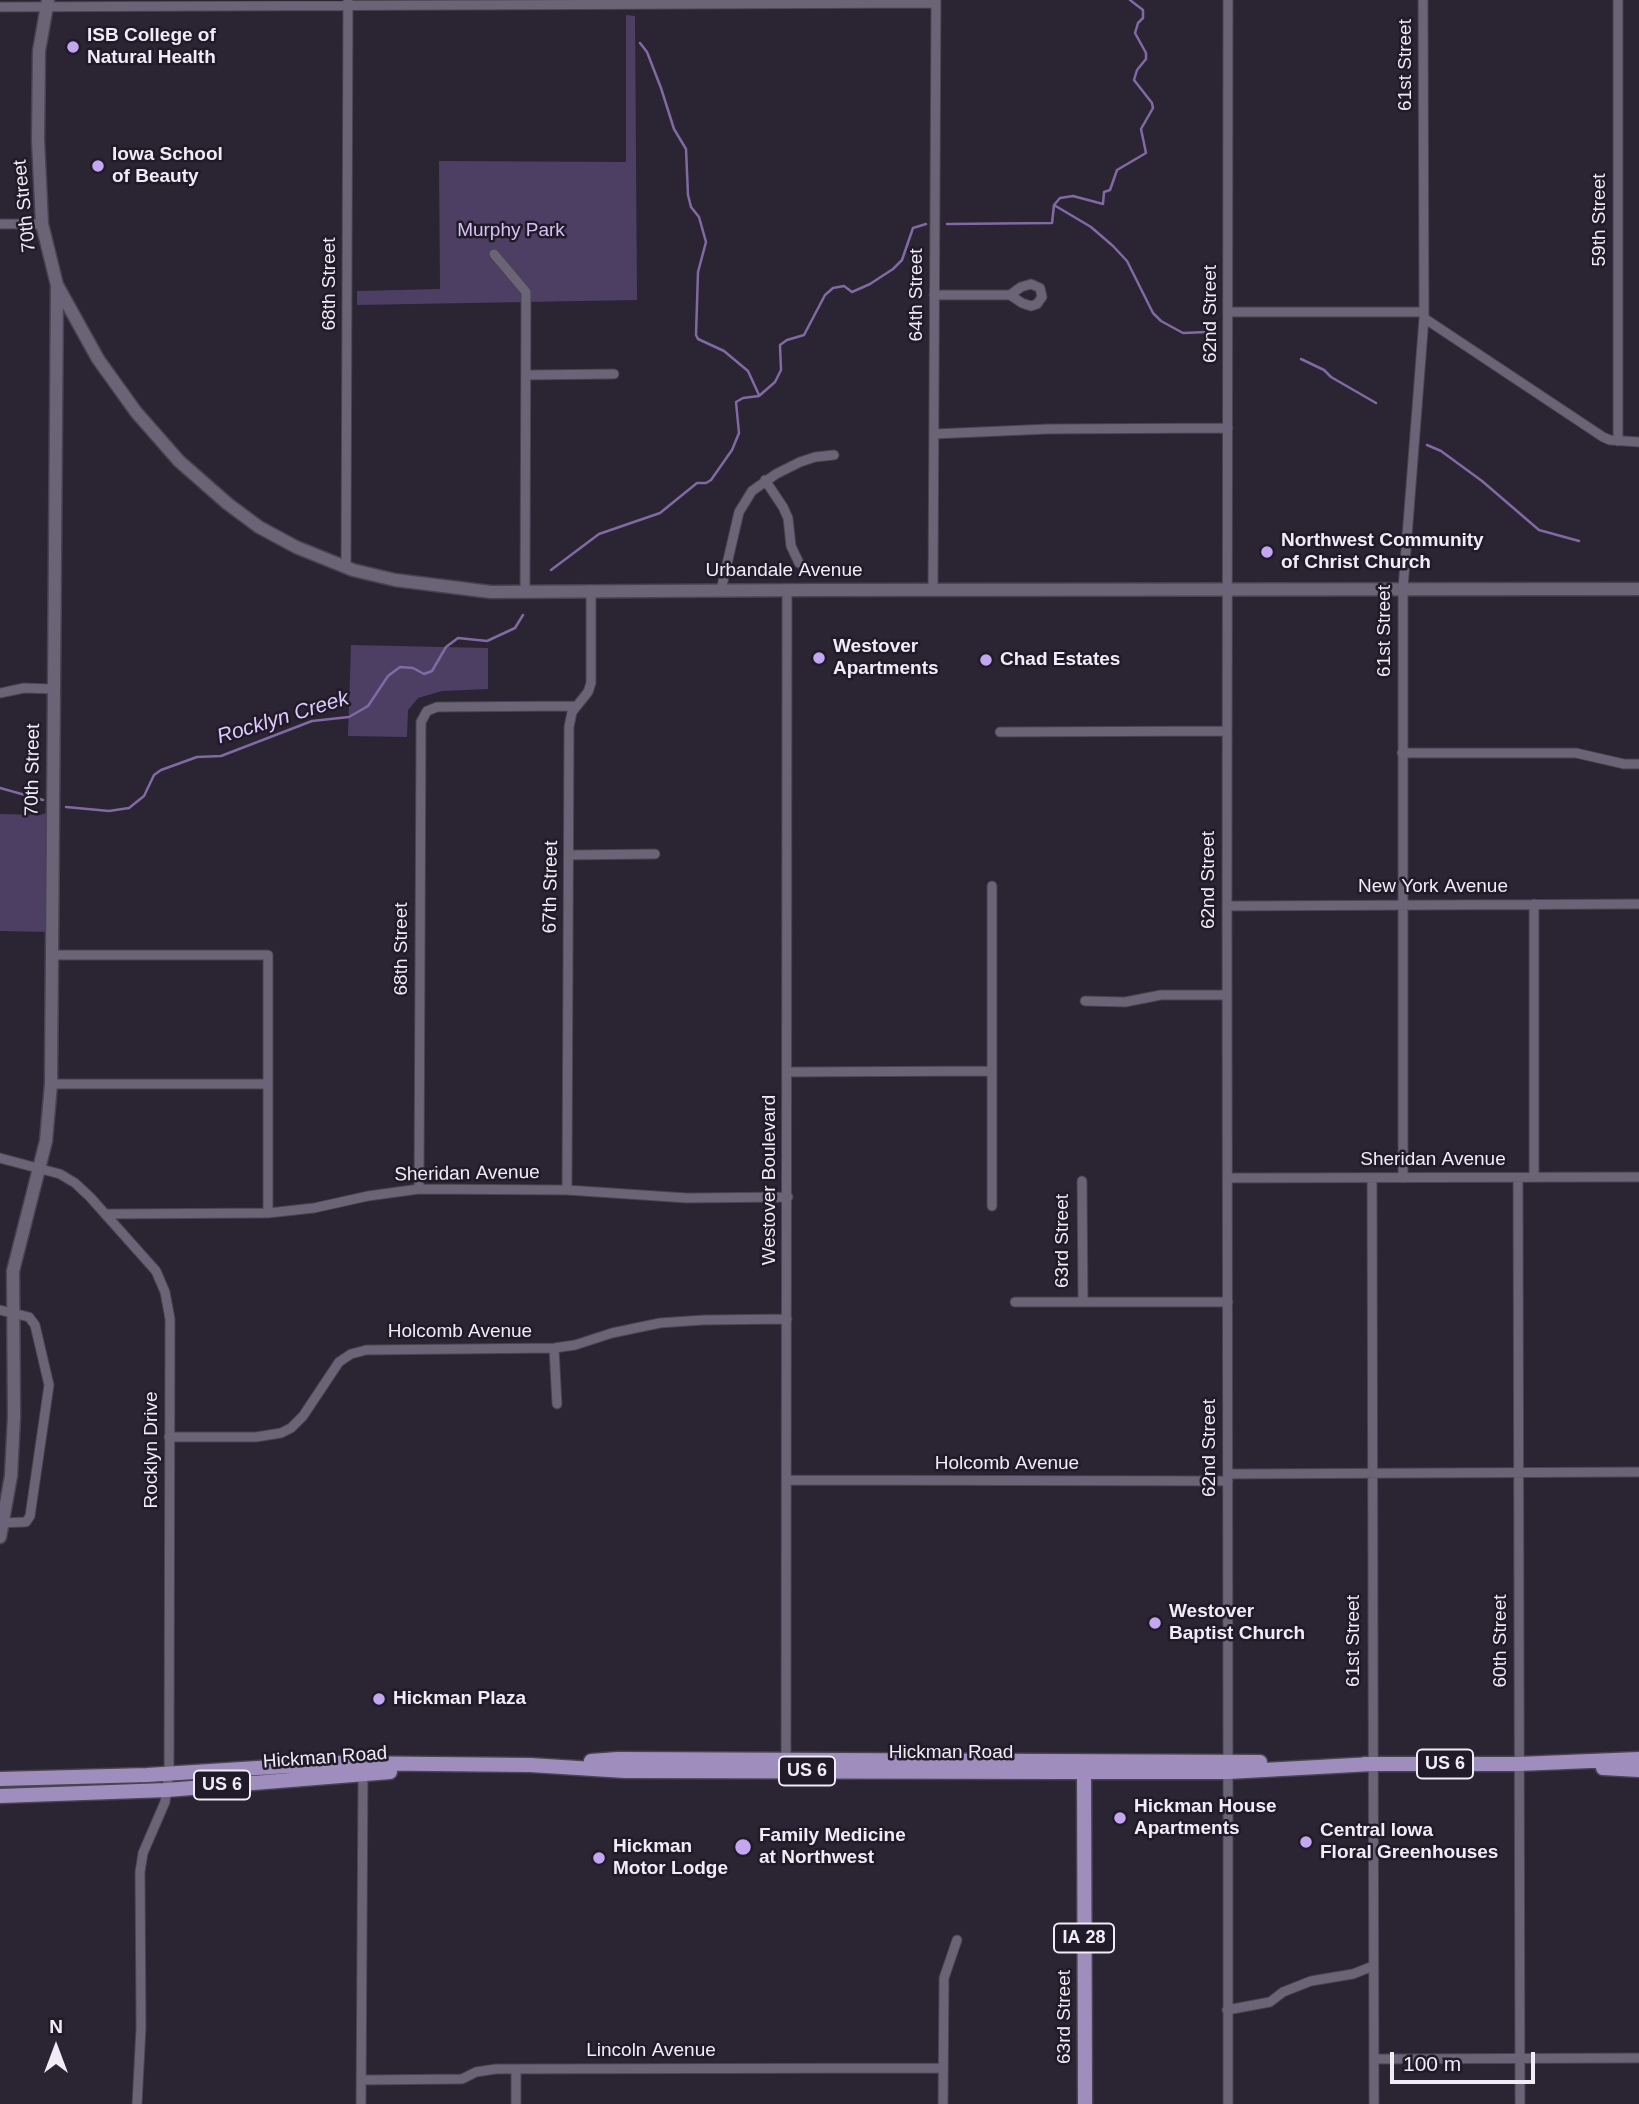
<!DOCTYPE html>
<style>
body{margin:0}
#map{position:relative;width:1639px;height:2104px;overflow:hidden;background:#2a2433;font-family:Arial,sans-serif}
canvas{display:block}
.north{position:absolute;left:21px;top:2013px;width:70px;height:70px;-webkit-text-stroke:5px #201a29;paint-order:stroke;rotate:0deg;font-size:19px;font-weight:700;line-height:28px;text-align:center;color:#efecf6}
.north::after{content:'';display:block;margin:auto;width:24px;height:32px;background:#efecf6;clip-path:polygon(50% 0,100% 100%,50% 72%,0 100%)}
.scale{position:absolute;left:1390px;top:2052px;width:145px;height:32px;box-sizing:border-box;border:4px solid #efecf6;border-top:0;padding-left:9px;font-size:21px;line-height:24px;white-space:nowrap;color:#efecf6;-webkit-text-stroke:5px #201a29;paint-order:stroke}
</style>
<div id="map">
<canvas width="1639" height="2104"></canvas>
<div class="north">N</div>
<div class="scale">100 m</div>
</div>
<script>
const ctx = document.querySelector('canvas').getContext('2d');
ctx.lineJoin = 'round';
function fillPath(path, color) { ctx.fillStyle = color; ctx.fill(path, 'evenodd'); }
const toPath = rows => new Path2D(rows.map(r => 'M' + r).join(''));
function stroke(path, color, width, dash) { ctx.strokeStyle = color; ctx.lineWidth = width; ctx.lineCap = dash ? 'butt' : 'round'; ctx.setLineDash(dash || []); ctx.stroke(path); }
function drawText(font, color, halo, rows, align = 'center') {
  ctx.font = font + ' Arial,sans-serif'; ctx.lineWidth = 5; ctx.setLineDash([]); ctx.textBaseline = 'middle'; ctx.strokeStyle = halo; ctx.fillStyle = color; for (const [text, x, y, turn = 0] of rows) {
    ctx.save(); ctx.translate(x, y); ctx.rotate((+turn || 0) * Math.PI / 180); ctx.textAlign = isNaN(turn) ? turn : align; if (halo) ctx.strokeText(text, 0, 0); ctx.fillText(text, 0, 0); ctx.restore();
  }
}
const green = toPath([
 [626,15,635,16,637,300,357,305,357,291,440,289,439,161,626,162],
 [351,645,488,648,488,689,442,691,418,698,408,710,407,737,348,736],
 [52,811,51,932,0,931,0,814,40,815]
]);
const stream = toPath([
 [640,43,647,52,661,88,674,129,686,149,688,195,691,207,699,217,706,242,698,272,696,335,698,339,724,351,748,371,759,395],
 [1054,205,1091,227,1113,246,1127,261,1153,313,1161,321,1183,333,1207,332],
 [947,224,1052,223,1054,205,1060,198,1073,196,1103,204,1104,192,1110,190,1117,170,1146,153,1141,129,1153,108,1152,103,1134,80,1137,70,1146,59,1146,53,1135,33,1138,23,1143,18,1143,10,1130,0],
 [1301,359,1324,370,1331,377,1376,403],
 [1427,445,1441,451,1482,481,1539,530,1579,541],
 [551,570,599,534,660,513,697,483,706,483,711,480,732,450,739,433,736,402,743,398,759,396,775,382,781,370,780,345,787,340,804,335,825,295,833,288,844,286,852,292,870,284,893,269,902,260,913,228,926,224],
 [0,788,43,800],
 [66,807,109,811,129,808,144,796,154,775,161,770,197,757,221,756,312,721,349,717,368,706,388,676,400,667,413,668,424,674,432,671,446,647,458,638,487,641,515,628,523,615]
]);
const minor = toPath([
 [1228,0,1227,906,1228,1761],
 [1618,0,1618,441],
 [0,7,936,3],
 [0,224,42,224],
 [494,254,526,292,525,592],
 [934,295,1010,295,1022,303,1031,306,1037,304,1042,297,1040,288,1031,284,1021,287,1010,295],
 [1228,312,1424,312],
 [1424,318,1603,437,1610,440,1639,442],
 [526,375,614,374],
 [934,434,1048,429,1228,428],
 [765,480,783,507,788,518,791,546,799,563],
 [346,568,348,0],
 [721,590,739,512,752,491,776,474,800,462,815,457,834,455],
 [933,590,936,0],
 [0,693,24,688,53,689],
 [1000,732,1227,731],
 [1402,753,1576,753,1624,764,1639,764],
 [569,855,655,854],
 [992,886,992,1206],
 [1227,906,1639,904],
 [51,955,268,955,268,1213],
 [1085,1001,1125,1002,1161,995,1227,995],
 [788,1072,992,1071],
 [51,1084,268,1084],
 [0,1158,60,1174,75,1183,90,1197,156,1271,165,1292,170,1319,169,1773,165,1802,143,1853,140,1872,141,2028,137,2104],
 [1534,1177,1534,904],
 [1228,1178,1639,1177],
 [1372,1178,1374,2104],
 [1403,1178,1403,588,1424,318,1423,0],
 [1518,1178,1520,2104],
 [1082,1181,1083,1302],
 [419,1189,421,722,427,711,437,707,575,706],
 [567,1190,569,727,572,712,588,692,591,683,591,590],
 [106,1214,268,1213,314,1208,368,1196,419,1189,567,1190,687,1198,788,1197],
 [1015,1302,1228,1302],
 [0,1310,29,1317,35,1325,49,1385,30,1516,26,1522,0,1523],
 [554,1348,557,1404],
 [169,1437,256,1437,281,1433,291,1428,303,1416,339,1362,351,1354,366,1350,554,1348,575,1345,612,1333,660,1323,703,1320,787,1319],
 [1228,1474,1639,1472],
 [787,1480,1228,1481],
 [786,1763,787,590],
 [1227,2010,1270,2002,1283,1992,1311,1981,1353,1974,1373,1966],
 [1374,2059,1639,2058],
 [516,2069,516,2104],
 [361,2080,462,2079,476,2072,496,2069,943,2068],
 [361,2104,363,1772],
 [943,2104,944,1978,957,1940],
 [1228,2104,1228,1772]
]);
const tertiary = toPath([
 [57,285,98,359,136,412,179,461,228,504,259,527,296,547,353,570,395,580,491,592,812,590,1639,589],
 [0,1537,11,1476,14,1417,13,1271,46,1141,51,1084,57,285,42,224,38,140,39,51,48,0]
]);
const primary = toPath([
 [591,1761,618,1759,1260,1762],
 [1084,1762,1085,2104],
 [1364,1764,1518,1764,1639,1759],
 [1603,1768,1639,1770],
 [0,1779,147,1775,336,1763,530,1765,625,1771,1060,1772,1228,1772,1372,1764],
 [0,1796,167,1790,390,1772]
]);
const markers = [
 [73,47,7,"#c4a7f1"],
 [98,166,7,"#c4a7f1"],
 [1267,552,7,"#c4a7f1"],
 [819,658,7,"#c4a7f1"],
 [986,660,7,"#c4a7f1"],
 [1155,1623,7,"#c4a7f1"],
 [379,1699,7,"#c4a7f1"],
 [1120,1818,7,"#c4a7f1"],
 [1306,1842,7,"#c4a7f1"],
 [743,1847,9,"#c4a7f1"],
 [599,1858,7,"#c4a7f1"]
];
const shields = [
 [1445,1764,56],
 [807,1771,56],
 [222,1785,56],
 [1084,1938,60]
];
const shieldNames = [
 ["US 6",1445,1764],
 ["US 6",807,1771],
 ["US 6",222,1785],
 ["IA 28",1084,1938]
];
const poiNames = [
 ["ISB College of",87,36],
 ["Natural Health",87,58],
 ["Iowa School",112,155],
 ["of Beauty",112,177],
 ["Northwest Community",1281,541],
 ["of Christ Church",1281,563],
 ["Westover",833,647],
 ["Apartments",833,669],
 ["Chad Estates",1000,660],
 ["Westover",1169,1612],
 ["Baptist Church",1169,1634],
 ["Hickman Plaza",393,1699],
 ["Hickman House",1134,1807],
 ["Apartments",1134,1829],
 ["Central Iowa",1320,1831],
 ["Floral Greenhouses",1320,1853],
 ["Family Medicine",759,1836],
 ["at Northwest",759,1858],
 ["Hickman",613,1847],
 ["Motor Lodge",613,1869]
];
const streetNames = [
 ["61st Street",1406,65,-90],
 ["70th Street",25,206,-96],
 ["59th Street",1600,220,-90],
 ["68th Street",330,284,-90],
 ["64th Street",917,295,-90],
 ["62nd Street",1211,314,-90],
 ["Urbandale Avenue",784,571],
 ["61st Street",1385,631,-90],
 ["70th Street",33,770,-89],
 ["62nd Street",1209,880,-90],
 ["67th Street",551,887,-89],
 ["New York Avenue",1433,887],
 ["68th Street",402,949,-90],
 ["Sheridan Avenue",1433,1160],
 ["Sheridan Avenue",467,1174,-1],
 ["Westover Boulevard",770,1180,-90],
 ["63rd Street",1063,1241,-90],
 ["Holcomb Avenue",460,1332],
 ["62nd Street",1210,1448,-90],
 ["Rocklyn Drive",152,1450,-90],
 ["Holcomb Avenue",1007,1464],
 ["61st Street",1354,1641,-90],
 ["60th Street",1501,1641,-90],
 ["Hickman Road",951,1753],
 ["Hickman Road",325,1758,-4],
 ["63rd Street",1065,2017,-90],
 ["Lincoln Avenue",651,2051]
];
const parkNames = [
 ["Murphy Park",511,231]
];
const waterNames = [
 ["Rocklyn Creek",283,718,-17]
];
fillPath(green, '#4d3f64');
stroke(stream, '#816aa4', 2.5);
stroke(minor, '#474350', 11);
stroke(tertiary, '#474350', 15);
stroke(primary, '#474350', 17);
stroke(minor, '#6a6476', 9);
stroke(tertiary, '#6a6476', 12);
stroke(primary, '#9f8ebd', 14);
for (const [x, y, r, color] of markers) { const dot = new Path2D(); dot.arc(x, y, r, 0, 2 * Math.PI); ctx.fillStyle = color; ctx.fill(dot); stroke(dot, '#201a29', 2.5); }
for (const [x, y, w] of shields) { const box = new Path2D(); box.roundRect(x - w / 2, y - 14.5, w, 29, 5); ctx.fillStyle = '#201a29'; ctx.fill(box); stroke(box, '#efecf6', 2); }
drawText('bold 18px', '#efecf6', null, shieldNames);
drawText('bold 19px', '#efecf6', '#201a29', poiNames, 'left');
drawText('19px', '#efecf6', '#201a29', streetNames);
drawText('19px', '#d4c2f4', '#201a29', parkNames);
drawText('italic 21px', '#decbfe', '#201a29', waterNames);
</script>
